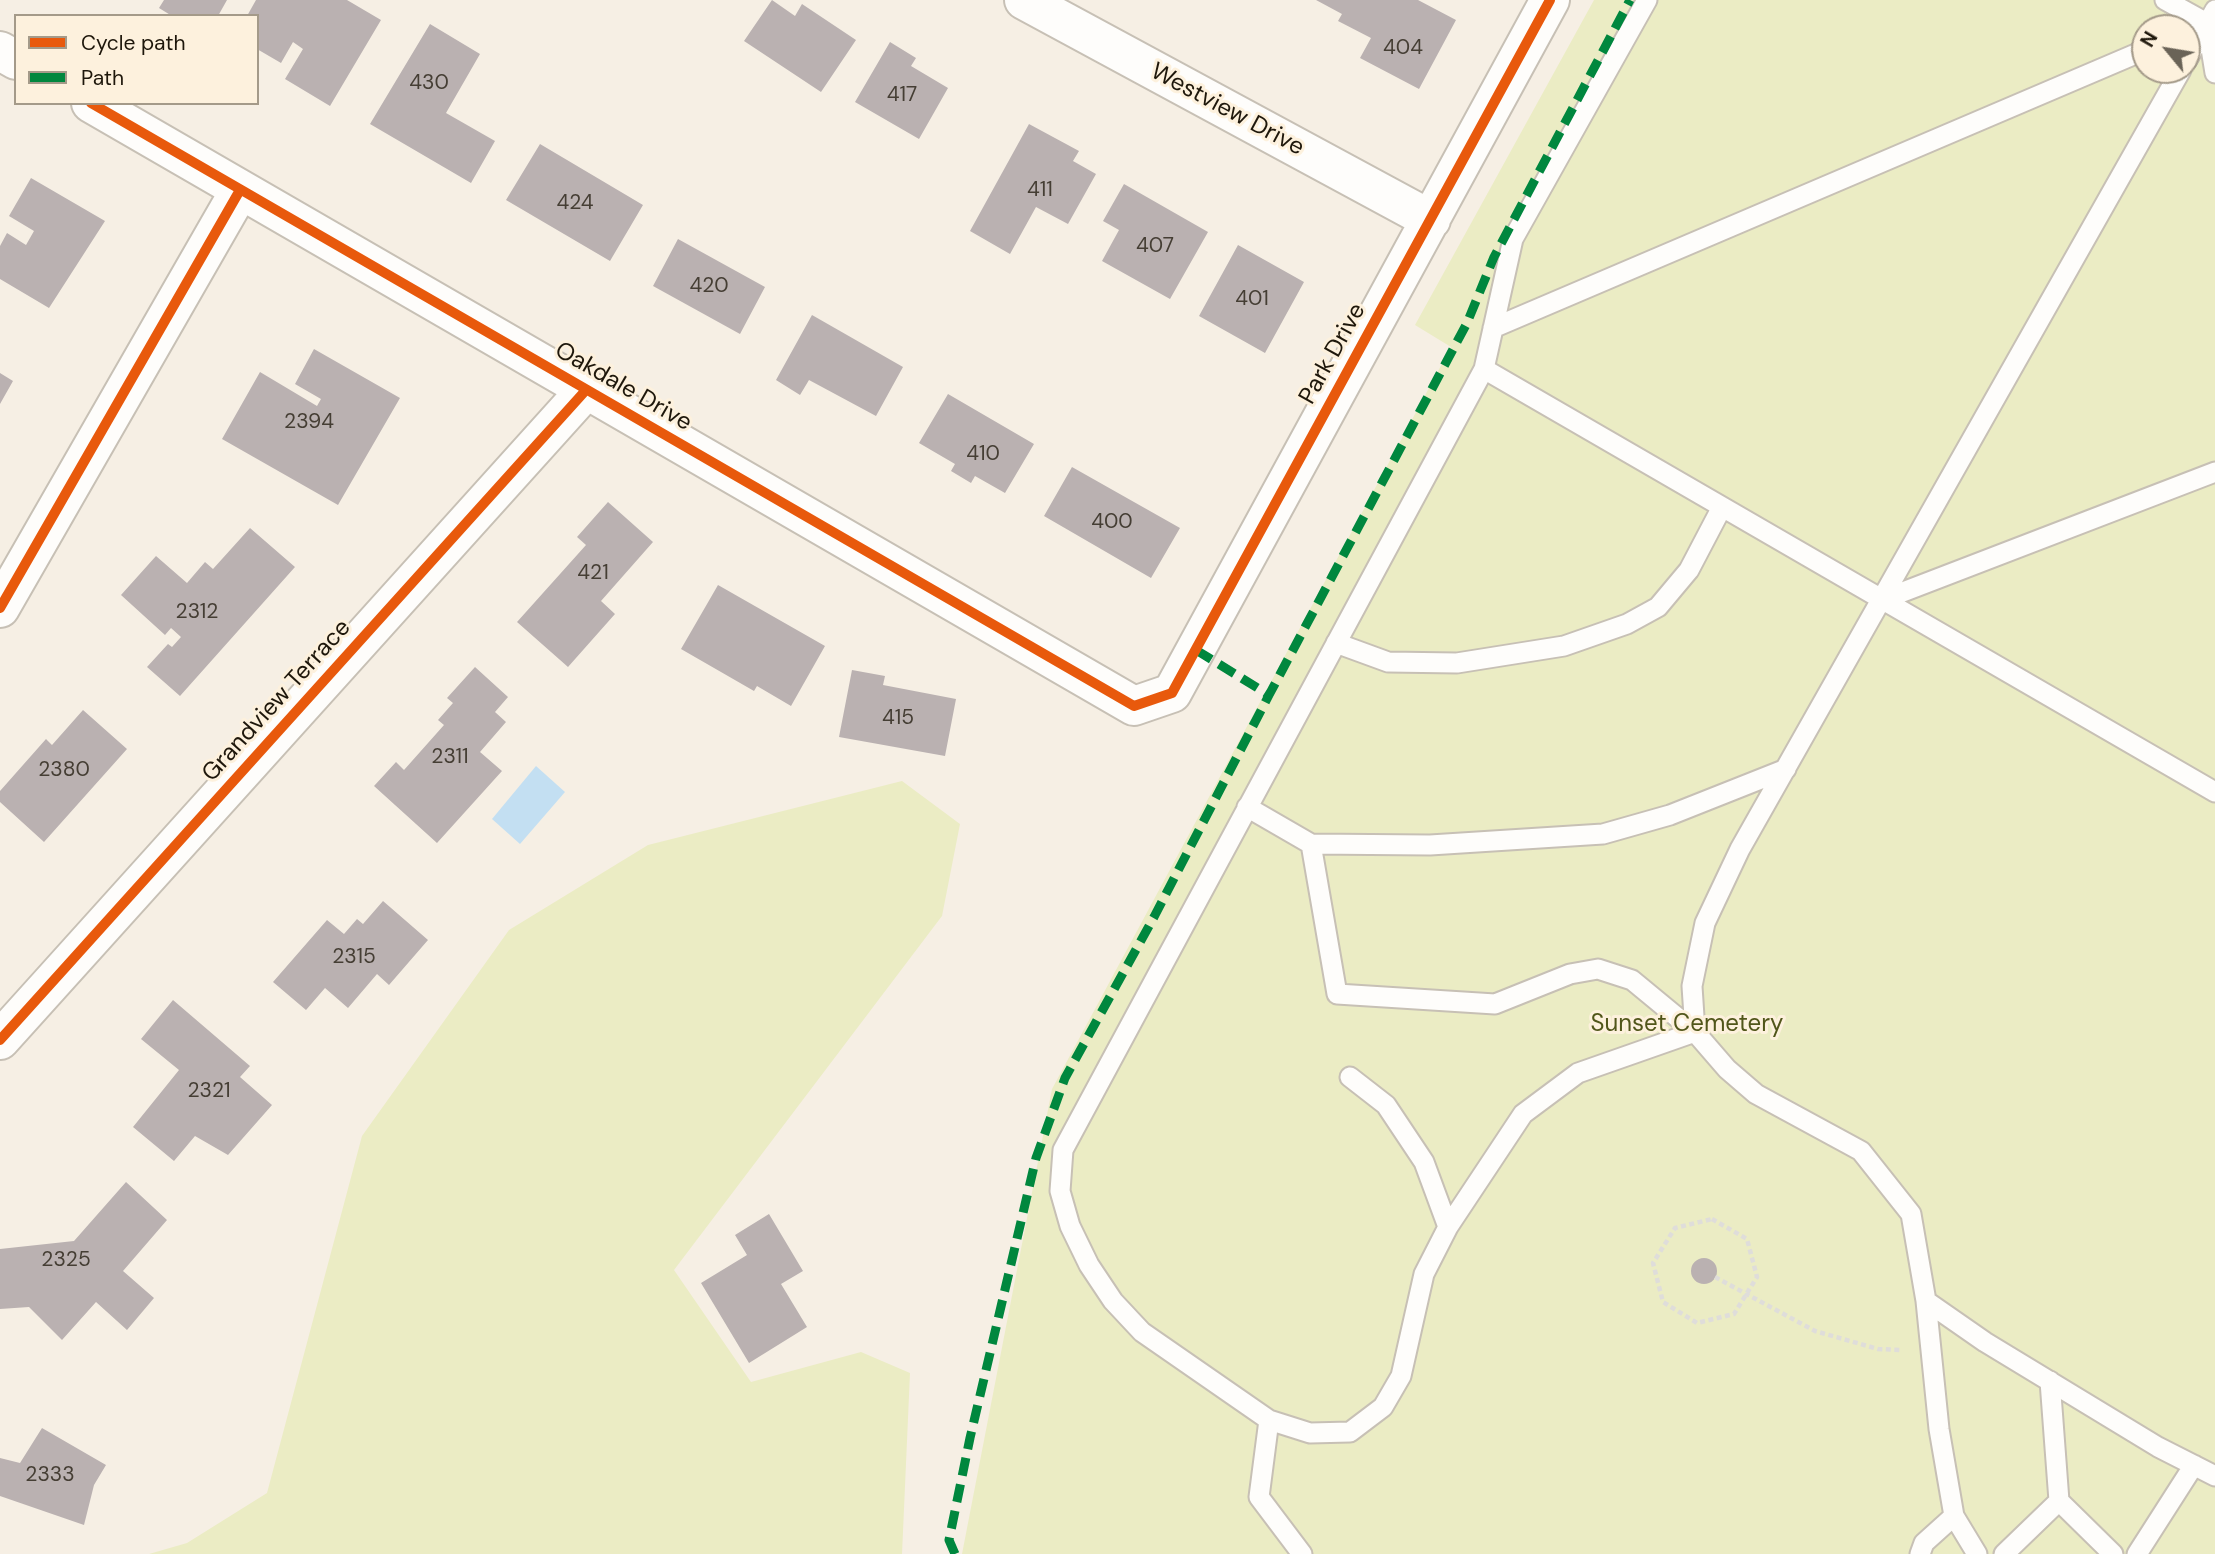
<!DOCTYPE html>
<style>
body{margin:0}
#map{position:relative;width:2215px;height:1554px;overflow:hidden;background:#f6efe4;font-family:"DM Sans",sans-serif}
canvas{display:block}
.legend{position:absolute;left:14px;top:14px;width:245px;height:91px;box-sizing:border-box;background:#fdf1dd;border:2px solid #a49a89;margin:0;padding:9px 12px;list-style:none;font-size:21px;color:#1e170b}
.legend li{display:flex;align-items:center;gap:14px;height:35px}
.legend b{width:35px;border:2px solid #a49a89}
.north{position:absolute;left:2131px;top:14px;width:70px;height:70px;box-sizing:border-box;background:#fdf1dd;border:2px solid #a49a89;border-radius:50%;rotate:300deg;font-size:19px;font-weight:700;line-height:28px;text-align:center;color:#1e170b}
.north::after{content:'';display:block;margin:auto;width:24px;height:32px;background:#6a6357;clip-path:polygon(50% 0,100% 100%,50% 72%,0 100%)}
</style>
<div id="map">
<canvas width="2215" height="1554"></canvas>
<ul class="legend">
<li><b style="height:9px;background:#e8590c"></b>Cycle path</li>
<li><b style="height:9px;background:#00873e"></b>Path</li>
</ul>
<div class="north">N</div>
</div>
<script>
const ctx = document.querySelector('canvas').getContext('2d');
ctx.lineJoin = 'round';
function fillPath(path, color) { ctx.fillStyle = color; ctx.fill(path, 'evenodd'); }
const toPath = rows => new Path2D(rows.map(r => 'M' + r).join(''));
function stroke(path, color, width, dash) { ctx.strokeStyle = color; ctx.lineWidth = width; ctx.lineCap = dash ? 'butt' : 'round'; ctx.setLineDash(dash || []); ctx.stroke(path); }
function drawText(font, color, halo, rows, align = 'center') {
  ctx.font = font + ' "DM Sans",sans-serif'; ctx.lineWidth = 6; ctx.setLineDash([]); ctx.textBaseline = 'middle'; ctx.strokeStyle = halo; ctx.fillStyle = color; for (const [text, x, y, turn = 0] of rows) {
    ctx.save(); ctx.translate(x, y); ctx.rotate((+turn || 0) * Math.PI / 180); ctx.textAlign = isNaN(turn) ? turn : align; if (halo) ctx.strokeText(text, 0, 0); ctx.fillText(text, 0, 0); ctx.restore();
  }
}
const green = toPath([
 [1594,0,2215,0,2215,1554,962,1554,1052,1089,1451,347,1415,325],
 [2145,28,2187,28,2187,70,2145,70],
 [902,781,960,824,942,916,674,1270,751,1382,861,1352,910,1373,902,1554,149,1554,187,1543,267,1493,362,1136,509,930,648,845]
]);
const water = toPath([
 [536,766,565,792,520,844,492,819]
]);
const building = toPath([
 [164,0,227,0,218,16,172,16,159,8],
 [256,0,347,0,381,20,330,106,285,79,303,49,293,42,281,63,257,49,257,16,247,16],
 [772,0,795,16,802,4,856,40,821,92,744,41],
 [1316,0,1418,0,1456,20,1419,89,1360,58,1371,38,1338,21,1342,14],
 [430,24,480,54,446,113,495,141,471,183,370,124],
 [890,42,916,58,911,66,948,88,919,139,855,102],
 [1029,124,1079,151,1073,161,1096,174,1068,224,1036,207,1010,254,970,231],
 [540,144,643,205,610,261,506,200],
 [31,178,105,221,49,308,0,279,0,246,7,233,26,245,34,231,9,216],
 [1124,184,1208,232,1170,299,1102,261,1119,230,1103,221],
 [678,239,765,287,740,334,653,286],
 [1238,245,1304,282,1265,353,1199,316],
 [812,315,903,367,876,416,809,380,800,395,776,380],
 [314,349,400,398,338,505,222,439,260,372,317,406,321,399,295,384],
 [0,373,13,381,0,404],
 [948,394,1034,444,1005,493,975,476,971,483,951,471,955,464,919,443],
 [1072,467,1180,528,1151,578,1044,516],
 [608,502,653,542,601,601,615,614,568,667,517,622,586,545,577,537],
 [250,528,295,567,180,696,147,667,168,644,172,647,181,637,171,628,165,635,121,595,156,556,187,583,205,562,213,569],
 [718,585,825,646,791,706,757,686,754,691,681,649],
 [475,667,508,697,495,712,506,722,480,752,502,771,437,843,374,786,396,762,404,770,444,725,438,720,453,703,447,698],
 [852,670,885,676,883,685,956,699,945,756,839,737],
 [83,710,127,749,44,842,0,802,0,791,46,739,52,745],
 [383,901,428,940,389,985,377,974,348,1008,325,988,306,1010,273,982,327,920,344,934,357,919,363,924],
 [173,1000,250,1066,240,1077,272,1105,228,1155,195,1136,174,1161,133,1127,179,1070,141,1039],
 [126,1182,167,1220,123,1271,154,1298,127,1330,96,1302,62,1340,29,1307,0,1309,0,1249,74,1241],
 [769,1214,803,1271,781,1284,807,1327,749,1363,701,1283,747,1255,735,1235],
 '1691 1271a13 13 0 1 1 26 0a13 13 0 1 1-26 0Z',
 [42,1428,106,1465,94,1485,84,1525,0,1496,0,1458,20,1463]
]);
const path = toPath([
 [1712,1219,1747,1239,1757,1277,1734,1314,1697,1323,1663,1302,1653,1263,1675,1228,1712,1219],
 [1715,1277,1815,1331,1878,1349,1902,1350]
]);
const lane = toPath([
 [2165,0,2214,27],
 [2187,32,2207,24,2215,73],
 [2187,60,2215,10],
 [1493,328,2145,50],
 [1484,369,1513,239,1647,0],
 [1882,600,2215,472],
 [1336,643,1388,662,1457,663,1564,646,1627,624,1658,607,1689,570,1722,507],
 [1247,807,1311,844,1337,994,1495,1004,1570,974,1598,969,1632,980,1695,1032,1727,1069,1756,1094,1861,1151,1911,1214,1926,1301,1939,1429,1954,1516,1977,1554],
 [1311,844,1430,845,1603,834,1670,815,1786,769],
 [1695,1032,1578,1073,1523,1114,1448,1227,1424,1274,1401,1376,1383,1407,1350,1432,1310,1433,1269,1420,1142,1332,1113,1301,1089,1265,1070,1226,1060,1191,1063,1150,1484,369,2215,792],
 [1695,1032,1692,986,1705,923,1740,849,2181,70],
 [1350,1077,1386,1105,1424,1162,1448,1227],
 [1926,1301,1985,1342,2158,1447,2215,1476],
 [2050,1381,2059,1501,2113,1554],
 [1269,1420,1259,1497,1302,1554],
 [1920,1554,1924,1543,1954,1516],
 [2004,1554,2059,1501],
 [2137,1554,2194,1465]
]);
const street = toPath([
 [1024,0,1431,220],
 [0,51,16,60],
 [91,103,1134,706,1172,693,1550,0],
 [0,608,240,190],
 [0,1040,586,390]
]);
const quiet = toPath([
 [1196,650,1269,695,1467,323,1494,257,1630,0],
 [955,1554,949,1540,970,1438,1036,1158,1065,1078,1154,917,1269,695]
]);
const cycleway = toPath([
 [91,103,1134,706,1172,693,1550,0],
 [0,608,240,190],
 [0,1040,586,390]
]);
const numberNames = [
 ["404",1403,48],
 ["430",429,83],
 ["417",902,95],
 ["411",1040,190],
 ["424",575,203],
 ["407",1155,246],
 ["420",709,286],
 ["401",1252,299],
 ["2394",309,422],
 ["410",983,454],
 ["400",1112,522],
 ["421",593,573],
 ["2312",197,612],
 ["415",898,718],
 ["2311",450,757],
 ["2380",64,770],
 ["2315",354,957],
 ["2321",209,1091],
 ["2325",66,1260],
 ["2333",50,1475]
];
const streetNames = [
 ["Westview Drive",1227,110,28],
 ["Park Drive",1333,354,-61],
 ["Oakdale Drive",623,387,30],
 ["Grandview Terrace",277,701,-48]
];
const parkNames = [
 ["Sunset Cemetery",1687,1025]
];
fillPath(green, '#ebecc4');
fillPath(water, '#c3dff2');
fillPath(building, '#bab1b1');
stroke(lane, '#c7c0b5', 23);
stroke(street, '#c7c0b5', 42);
stroke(path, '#dfddda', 4.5, [5, 3.5]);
stroke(lane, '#fefdfb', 19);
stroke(street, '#fefdfb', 38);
stroke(quiet, '#00873e', 9, [18, 9]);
stroke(cycleway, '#e8590c', 10);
drawText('21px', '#453e34', null, numberNames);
drawText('24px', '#1e170b', '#fdf1dd', streetNames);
drawText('24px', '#51561a', '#fdf1dd', parkNames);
</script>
